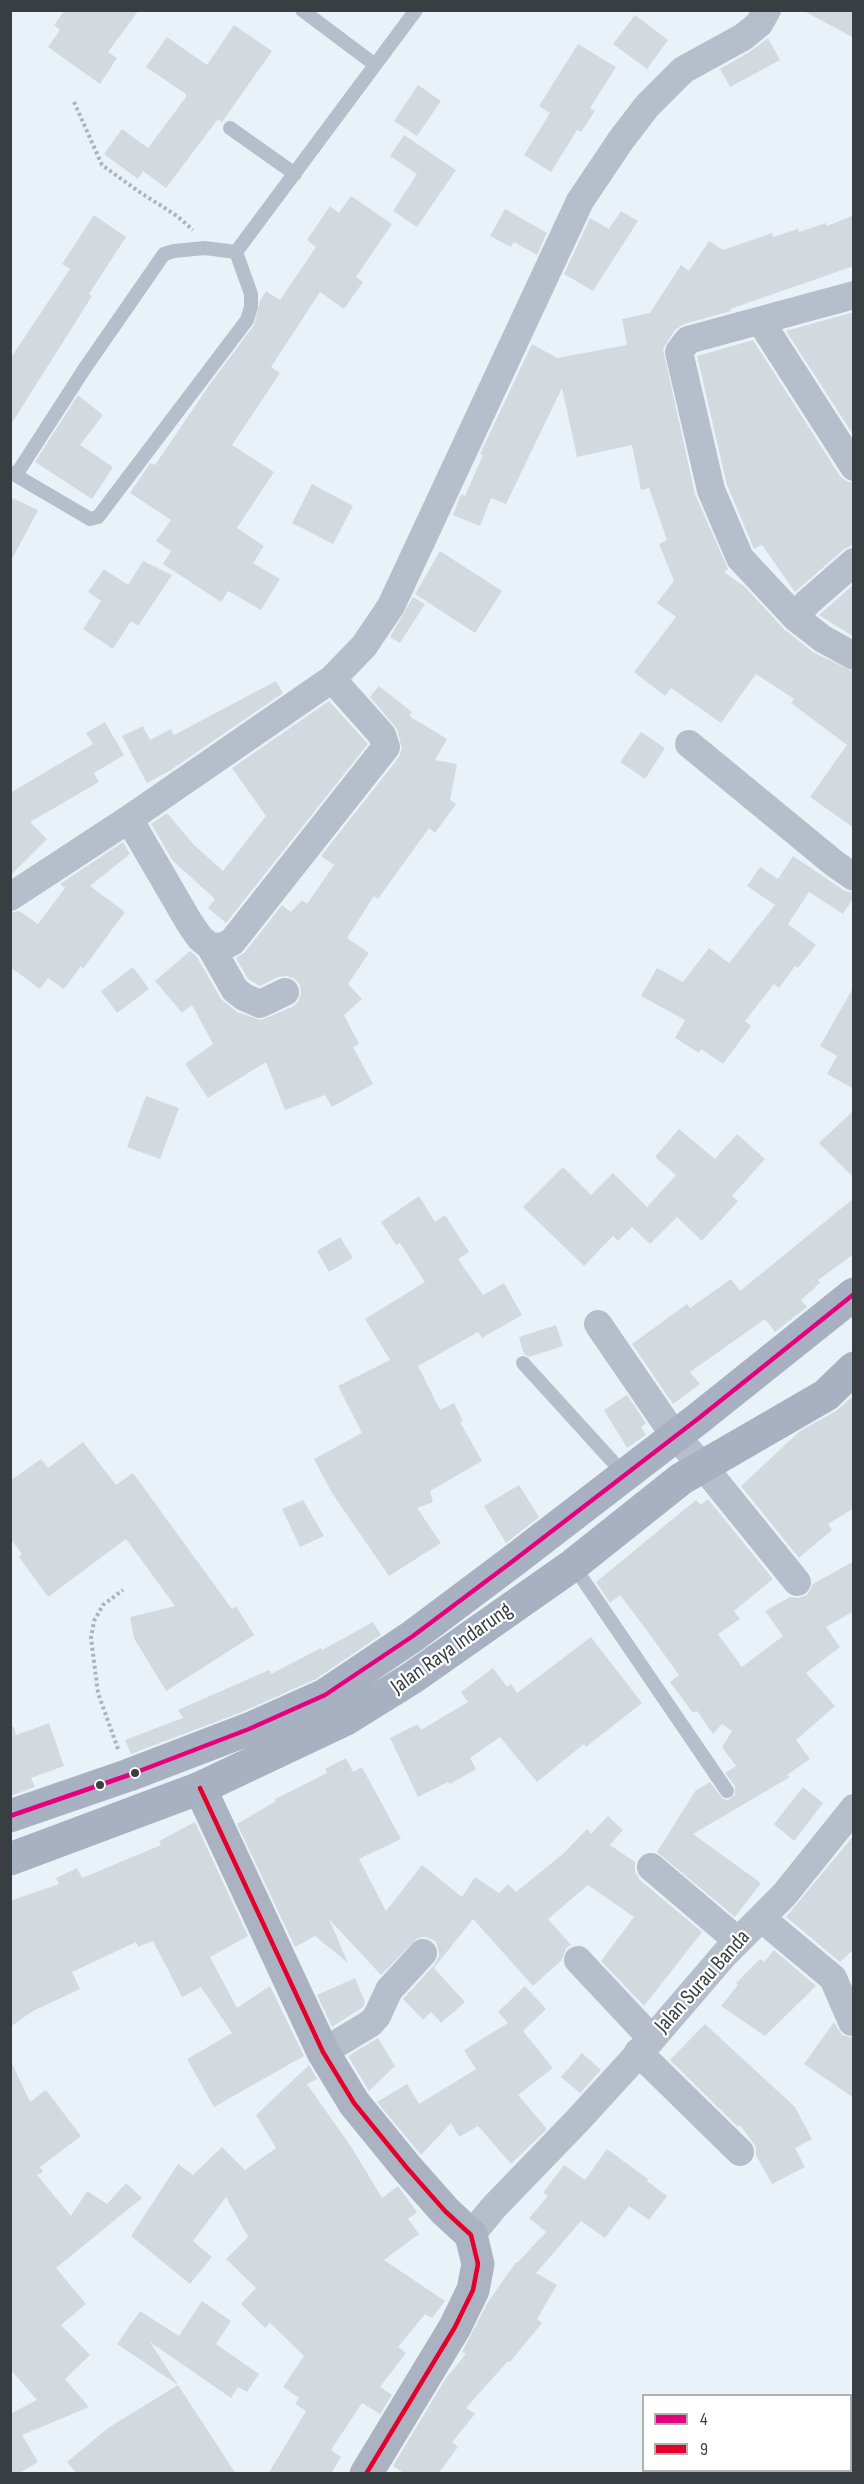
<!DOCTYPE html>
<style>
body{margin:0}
#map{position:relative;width:864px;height:2484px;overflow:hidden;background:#eaf2f9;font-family:"Sofia Sans Condensed",sans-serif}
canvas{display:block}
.frame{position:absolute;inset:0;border:12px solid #383e42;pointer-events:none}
.legend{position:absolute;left:642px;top:2394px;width:210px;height:78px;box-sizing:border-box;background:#fff;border:2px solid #afb2b3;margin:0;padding:8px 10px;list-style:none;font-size:18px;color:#383e42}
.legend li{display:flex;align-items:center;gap:12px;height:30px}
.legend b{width:30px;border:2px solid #afb2b3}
</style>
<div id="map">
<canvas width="864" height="2484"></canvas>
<div class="frame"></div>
<ul class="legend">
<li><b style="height:8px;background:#e5007d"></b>4</li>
<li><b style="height:8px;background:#e4002b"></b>9</li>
</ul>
</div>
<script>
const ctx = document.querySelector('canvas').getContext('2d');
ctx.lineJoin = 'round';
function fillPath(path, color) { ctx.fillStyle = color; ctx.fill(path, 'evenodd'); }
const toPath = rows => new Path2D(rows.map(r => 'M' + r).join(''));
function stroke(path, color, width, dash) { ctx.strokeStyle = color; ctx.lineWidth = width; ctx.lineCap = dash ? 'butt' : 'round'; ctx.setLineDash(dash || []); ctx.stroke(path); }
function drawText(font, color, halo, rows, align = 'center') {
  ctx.font = font + ' "Sofia Sans Condensed",sans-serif'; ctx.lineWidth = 4.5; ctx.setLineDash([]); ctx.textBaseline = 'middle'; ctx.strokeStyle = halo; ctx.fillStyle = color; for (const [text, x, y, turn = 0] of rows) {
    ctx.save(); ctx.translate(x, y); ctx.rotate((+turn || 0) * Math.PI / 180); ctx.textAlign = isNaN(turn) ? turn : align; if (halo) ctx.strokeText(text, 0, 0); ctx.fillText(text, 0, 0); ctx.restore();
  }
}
const building = toPath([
 [65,10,139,10,108,52,117,58,100,84,48,47,60,30,54,25],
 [802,10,854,10,854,38],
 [635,15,668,40,647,69,613,44],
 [234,25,272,51,222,122,218,119,166,188,143,171,138,179,104,154,122,129,148,148,186,97,186,94,146,67,167,37,207,65],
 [768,38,780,60,730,87,720,69,751,51],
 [578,44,616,67,590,108,595,111,581,132,577,130,551,172,524,155,550,113,539,106],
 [418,85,441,101,417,136,394,121],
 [404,135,456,170,417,227,393,211,417,174,390,156],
 [351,196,392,224,356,277,363,282,344,309,320,292,271,367,280,373,232,445,274,472,237,528,264,546,253,563,280,579,261,610,228,591,221,602,163,564,171,551,156,541,171,520,130,493,150,463,155,465,208,387,254,325,260,301,266,291,280,300,316,247,307,240,330,206,339,213],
 [505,209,547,233,537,255,514,242,511,247,490,236],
 [621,211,638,221,593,291,564,274,590,218,609,229],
 [94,215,126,237,89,294,92,296,10,426,10,359,70,269,62,264],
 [854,215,854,266,730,309,731,311,684,324,675,330,663,349,695,494,728,569,724,572,745,587,784,629,813,652,854,672,854,828,810,797,847,745,791,703,794,699,756,674,721,723,671,688,665,696,634,672,676,617,657,603,674,581,659,544,667,540,649,488,641,490,632,445,577,457,562,388,506,504,491,498,480,526,453,515,461,494,465,496,483,455,480,454,532,344,557,358,627,345,622,319,650,313,681,265,689,271,709,241,723,250,772,233,773,237,798,229,799,232,826,223,827,226],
 [854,312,854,436,786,331],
 [753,340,840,476,846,481,854,483,854,544,843,550,795,592,762,545,754,549,727,485,697,356],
 [78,395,103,415,80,445,113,467,92,499,35,462],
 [312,484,353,506,333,544,292,523],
 [10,497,38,510,10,563],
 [440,551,502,591,475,633,415,594],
 [143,561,172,575,138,626,131,621,113,649,83,629,101,601,88,592,104,569,128,585],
 [854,584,854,637,819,615],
 [413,597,425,604,400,643,390,637],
 [276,681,283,693,171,770,147,783,122,736,143,726,150,740,171,729,174,735],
 [379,686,412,712,409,716,447,739,435,760,457,764,450,800,456,804,435,833,429,828,378,899,374,896,347,938,369,953,348,984,362,999,344,1015,359,1044,353,1047,373,1084,332,1107,325,1095,285,1110,266,1062,208,1098,185,1064,213,1044,192,1005,182,1013,155,981,190,951,197,957,221,999,237,1012,261,1020,292,1007,298,1002,301,993,300,985,295,979,287,976,278,977,260,986,248,979,236,958,245,952,282,905,291,912,302,900,307,904,334,865,321,856,399,757,402,749,397,729,370,697],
 [329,701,368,744,226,923,208,908,215,899,173,861,151,824,167,813,194,845,223,871,266,816,232,768],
 [105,722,124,755,94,773,99,782,30,822,47,839,10,876,10,793,93,744,86,733],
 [641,732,665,748,645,779,620,762],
 [123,842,130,854,90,886,125,912,83,969,81,966,64,989,48,978,40,989,10,967,10,913,19,911,38,924,65,888,60,884],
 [793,856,845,891,854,893,854,897,843,914,809,892,788,924,816,945,798,968,795,966,779,988,774,984,745,1021,751,1026,723,1064,701,1049,699,1053,675,1038,685,1020,641,996,657,968,683,982,709,948,729,963,775,905,747,886,760,867,778,879],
 [133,967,149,989,117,1013,101,991],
 [854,986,854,1089,827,1074,837,1056,820,1046],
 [146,1096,179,1108,160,1159,127,1147],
 [854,1110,854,1178,819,1143],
 [679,1129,715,1159,737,1134,765,1159,732,1196,738,1201,702,1241,677,1217,650,1244,632,1227,618,1241,613,1236,584,1266,523,1207,563,1167,591,1195,613,1173,647,1207,676,1175,655,1157],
 [419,1196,435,1222,445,1215,469,1252,458,1259,483,1295,504,1283,522,1315,482,1338,478,1332,418,1366,440,1410,454,1403,463,1421,460,1422,482,1461,430,1491,433,1502,417,1508,441,1543,389,1576,332,1493,314,1459,362,1433,338,1386,390,1360,365,1319,425,1282,400,1243,396,1245,381,1222],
 [854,1198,854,1254,818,1280,820,1283,801,1300,807,1307,775,1332,765,1319,690,1372,700,1384,673,1404,632,1344,687,1304,690,1308,731,1279,740,1291],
 [340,1237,353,1258,329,1272,317,1251],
 [556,1325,563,1346,529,1357,524,1354,519,1337],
 [627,1395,646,1423,641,1427,646,1435,627,1448,604,1410],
 [854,1395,854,1508,828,1524,832,1530,799,1558,741,1486,800,1431,836,1411],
 [83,1442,116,1485,133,1473,232,1609,236,1606,254,1635,166,1691,134,1638,130,1617,175,1606,126,1539,48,1597,19,1557,22,1554,10,1538,10,1481,41,1459,48,1468],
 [519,1485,539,1517,506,1543,484,1506],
 [708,1499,773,1579,734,1611,740,1619,718,1634,742,1667,783,1636,765,1611,790,1597,799,1598,807,1595,813,1584,854,1561,854,1611,826,1627,840,1647,806,1673,835,1706,796,1740,810,1759,787,1775,790,1777,693,1834,761,1883,735,1917,657,1852,696,1790,710,1782,723,1799,728,1800,735,1795,735,1786,725,1773,736,1766,722,1747,732,1731,722,1724,713,1734,697,1711,693,1713,670,1682,679,1675,648,1632,620,1595,610,1603,596,1582,696,1500,701,1505],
 [303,1500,324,1536,300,1547,282,1509],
 [373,1622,381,1635,316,1679,242,1712,131,1754,125,1740,183,1718,178,1710,269,1670,271,1674,321,1648,322,1650],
 [591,1637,642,1703,586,1747,584,1744,537,1782,500,1737,470,1758,476,1769,450,1784,448,1782,418,1797,390,1738,418,1724,421,1730,468,1702,461,1692,493,1668,507,1687,511,1684,517,1693],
 [49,1723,64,1766,31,1778,35,1787,10,1796,10,1727,14,1727,16,1735],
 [346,1758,353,1772,362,1767,401,1839,359,1859,386,1911,422,1865,462,1897,475,1877,499,1893,508,1884,516,1892,564,1853,587,1829,591,1834,608,1816,623,1830,610,1845,635,1862,635,1872,640,1880,702,1932,644,2006,601,1961,634,1917,588,1885,548,1919,571,1945,566,1948,562,1960,533,1986,473,1919,434,1968,465,2002,441,2023,431,2012,423,2020,403,1999,435,1964,439,1956,438,1948,435,1941,426,1937,418,1938,381,1975,329,1919,348,1963,315,1936,295,1947,237,1824,276,1801,275,1799,327,1773,325,1769],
 [803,1787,823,1803,794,1841,774,1824],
 [195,1822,248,1936,210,1957,237,2008,270,1986,304,2056,214,2107,187,2059,232,2033,201,1987,182,1997,153,1941,138,1947,136,1942,72,1972,80,1989,33,2011,10,2027,10,1901,59,1884,56,1878,77,1868,82,1878,161,1845,159,1841],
 [854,1835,854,1949,840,1962,786,1917],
 [774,1950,816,1986,765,2036,721,2006,738,1985,736,1983,760,1959,764,1962],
 [355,1978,365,2002,363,2007,332,2027,317,1995],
 [525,1986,546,2009,523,2031,553,2068,518,2095,547,2129,511,2164,478,2126,459,2137,451,2123,421,2155,377,2102,407,2084,419,2104,476,2069,464,2050,508,2023,498,2012],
 [834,2022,842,2035,854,2038,854,2098,804,2064],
 [705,2024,795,2107,812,2139,795,2148,805,2167,772,2184,756,2155,756,2147,740,2125,738,2127,670,2060],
 [378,2038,395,2066,369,2091,348,2056],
 [582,2053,601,2070,580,2093,561,2077],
 [10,2059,30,2102,46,2090,81,2136,40,2167,43,2172,37,2175,71,2216,87,2191,107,2204,126,2183,142,2198,56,2268,86,2304,61,2325,90,2355,65,2379,89,2407,22,2435,38,2462,17,2474,10,2474,10,2414,37,2400,10,2369],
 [309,2065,317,2079,307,2084,352,2148,382,2198,398,2186,417,2212,408,2219,419,2234,384,2260,445,2301,432,2318,425,2314,398,2347,406,2353,380,2387,392,2395,380,2414,362,2403,331,2450,341,2457,331,2474,268,2474,306,2411,295,2404,299,2398,283,2387,304,2356,270,2323,265,2328,241,2304,256,2288,226,2259,248,2237,226,2197,193,2241,212,2257,190,2284,131,2236,178,2164,193,2175,222,2147,245,2170,276,2148,256,2115],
 [607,2149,648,2179,647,2181,667,2196,649,2220,629,2206,605,2238,581,2221,536,2273,557,2285,537,2319,542,2323,510,2362,508,2361,466,2408,475,2414,452,2442,458,2447,438,2474,405,2474,393,2466,446,2378,466,2354,462,2352,488,2302,516,2262,517,2263,546,2232,529,2218,548,2196,543,2193,564,2165,585,2180],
 [202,2301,231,2321,216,2344,259,2374,247,2392,238,2387,231,2398,150,2342,236,2474,77,2474,67,2462,108,2428,178,2385,117,2344,140,2311,179,2336]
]);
const path = toPath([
 [74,102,102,165,138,191,177,216,193,230],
 [118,1749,98,1693,91,1638,94,1621,103,1605,123,1590]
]);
const lane = toPath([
 [302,10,374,64],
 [230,128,295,174],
 [10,472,90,519,98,517,247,320,251,307,251,294,236,252],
 [16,475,85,368,164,254,174,251,205,248,236,252,416,10],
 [523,1363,624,1474],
 [573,1565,727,1791]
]);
const street = toPath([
 [761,322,854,467],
 [854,562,807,603,796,618,823,639,854,656],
 [796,618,740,558,711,490,679,352,688,340,854,295],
 [689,744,835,864,854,877],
 [129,819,189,922,200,938,210,946,221,947,232,942,386,747,382,735,332,679],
 [10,897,129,819,332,679,364,646,391,606,580,201,621,140,647,106,683,70,743,37,759,24,767,10],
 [210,946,235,990,244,997,260,1004,285,992],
 [598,1324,674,1435,703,1466,797,1582],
 [651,1867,738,1941],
 [761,1918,833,1978,852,2022],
 [578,1960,652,2039],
 [323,2052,371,2023,377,2016,389,1990,423,1953],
 [638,2052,740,2152],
 [471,2235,494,2207,578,2120,652,2039,725,1954,784,1895,854,1808]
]);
const secondary = toPath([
 [200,1788,323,2052,354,2103,407,2168,445,2211,471,2235,478,2264,473,2290,455,2327,366,2474]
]);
const highway = toPath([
 [10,1816,129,1775,249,1729,325,1695,413,1636,513,1561,699,1418,854,1294],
 [10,1859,200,1788,346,1719,412,1678,573,1565,681,1479,826,1395,854,1368]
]);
const bus1 = toPath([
 [10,1816,129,1775,249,1729,325,1695,413,1636,513,1561,699,1418,854,1294]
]);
const bus2 = toPath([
 [200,1788,323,2052,354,2103,407,2168,445,2211,471,2235,478,2264,473,2290,455,2327,366,2474]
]);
const markers = [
 [135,1773,5,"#383e42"],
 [100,1785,5,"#383e42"]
];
const streetNames = [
 ["Jalan Raya Indarung",452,1649,-35],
 ["Jalan Surau Banda",703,1982,-48]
];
fillPath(building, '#d3dadf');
stroke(path, '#adb3bc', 4, [3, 3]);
stroke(lane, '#b6becb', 14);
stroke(street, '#b6becb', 28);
stroke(secondary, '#abb3c3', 33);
stroke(highway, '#a8b1c2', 33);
stroke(bus1, '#e5007d', 4.5);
stroke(bus2, '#e4002b', 4.5);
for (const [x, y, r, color] of markers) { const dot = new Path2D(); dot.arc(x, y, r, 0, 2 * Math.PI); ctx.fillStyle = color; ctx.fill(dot); stroke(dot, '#fff', 2); }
drawText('22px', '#383e42', '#fff', streetNames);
</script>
